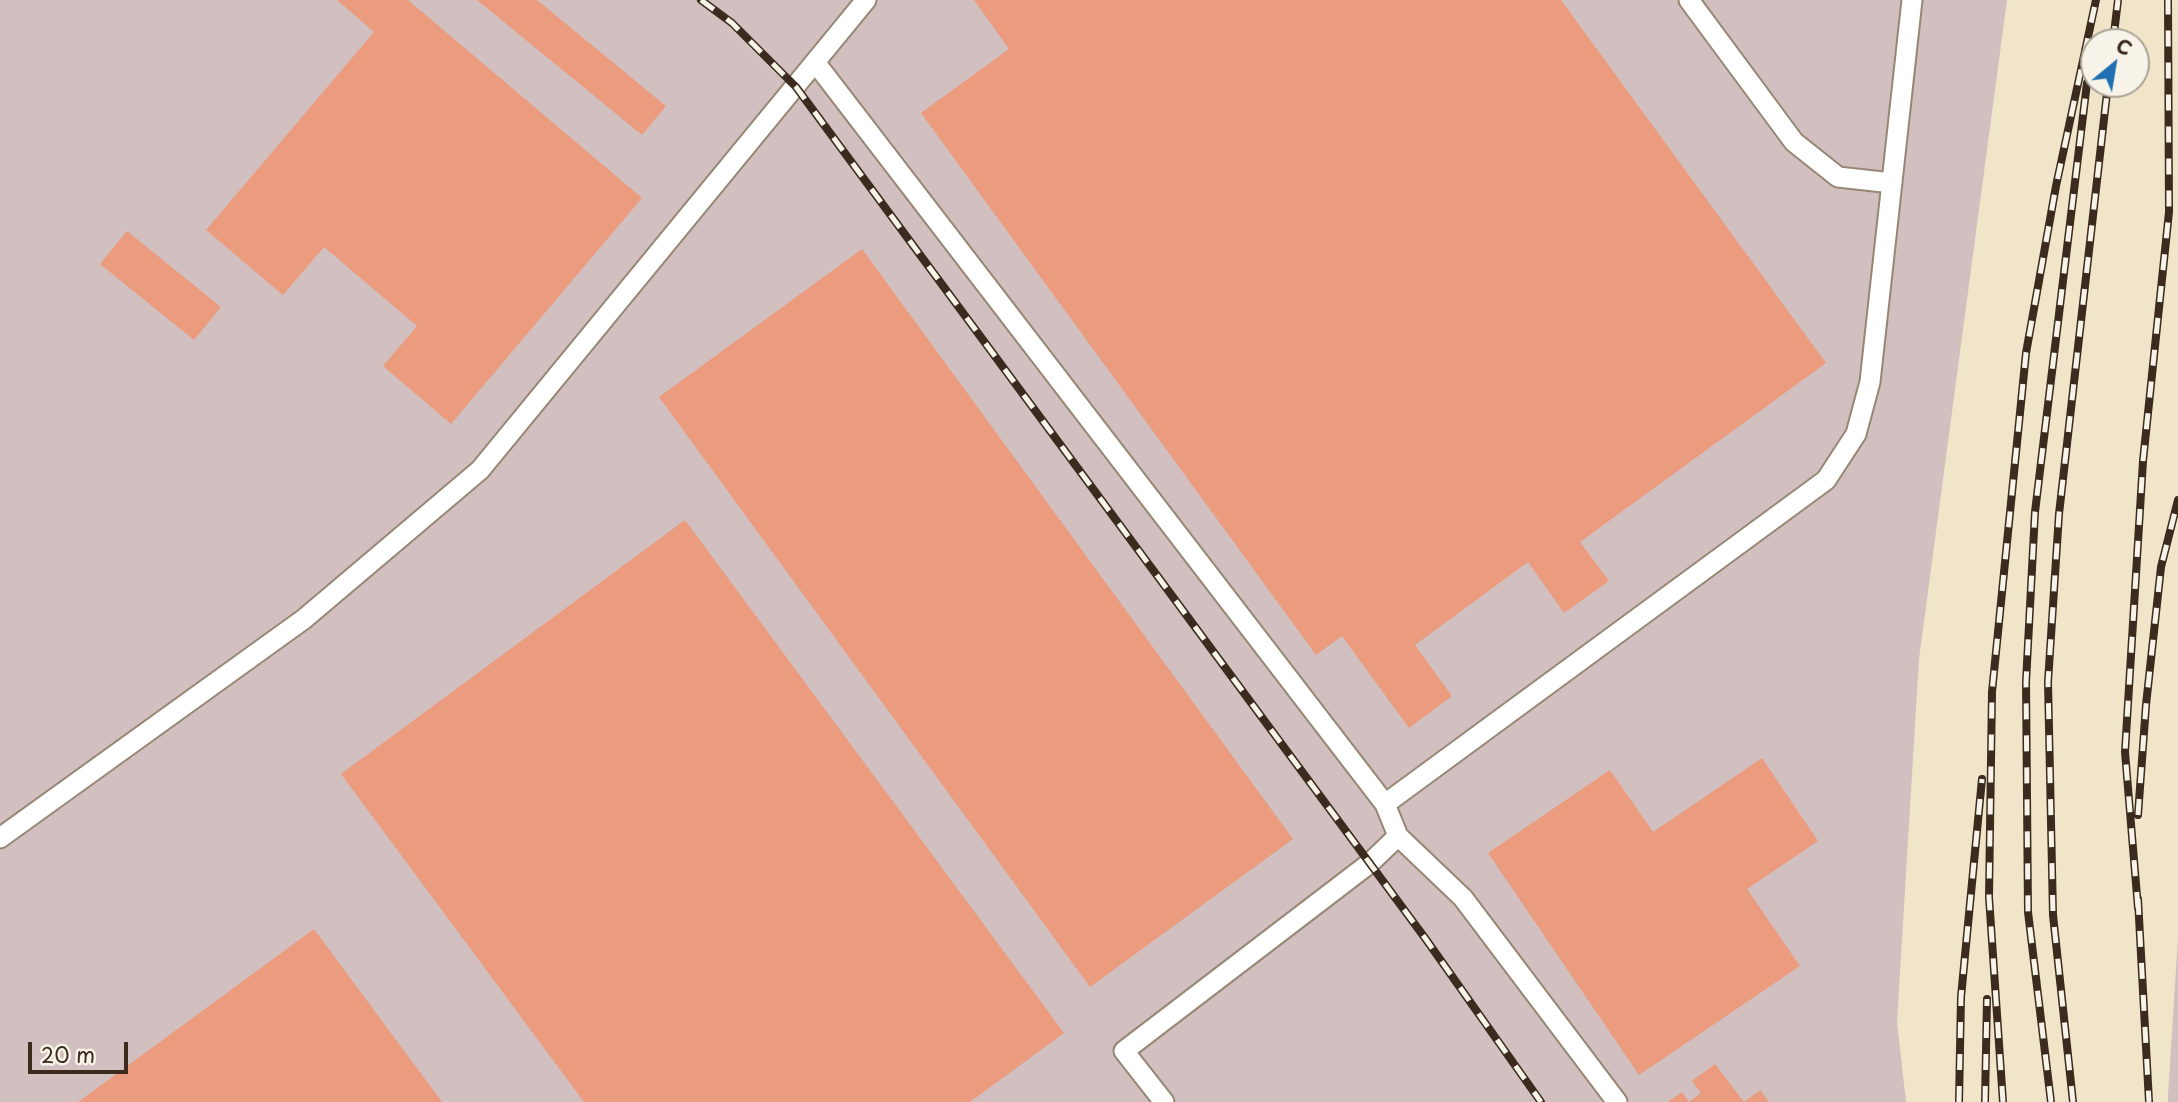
<!DOCTYPE html>
<meta charset="utf-8">
<style>
body{margin:0}
#map{position:relative;width:2178px;height:1102px;overflow:hidden;background:#f0e4c9;font-family:"Playpen Sans",sans-serif}
canvas{display:block}
.north{position:absolute;left:2080px;top:28px;width:70px;height:70px;box-sizing:border-box;background:#f7f3e8;border:2px solid #aca397;border-radius:50%;rotate:30deg;font-size:19px;font-weight:700;line-height:28px;text-align:center;color:#3b2a1e}
.north::after{content:'';display:block;margin:auto;width:24px;height:32px;background:#1f6fb2;clip-path:polygon(50% 0,100% 100%,50% 72%,0 100%)}
.scale{position:absolute;left:28px;top:1042px;width:100px;height:32px;box-sizing:border-box;border:4px solid #3b2a1e;border-top:0;padding-left:9px;font-size:21px;line-height:24px;white-space:nowrap;color:#3b2a1e;-webkit-text-stroke:5px #f7f3e8;paint-order:stroke}
</style>
<div id="map">
<canvas width="2178" height="1102"></canvas>
<div class="north">С</div>
<div class="scale">20 m</div>
</div>
<script>
const ctx = document.querySelector('canvas').getContext('2d');
ctx.lineJoin = 'round';
function fillPath(path, color) { ctx.fillStyle = color; ctx.fill(path, 'evenodd'); }
const toPath = rows => new Path2D(rows.map(r => 'M' + r).join(''));
function stroke(path, color, width, dash) { ctx.strokeStyle = color; ctx.lineWidth = width; ctx.lineCap = dash ? 'butt' : 'round'; ctx.setLineDash(dash || []); ctx.stroke(path); }
const industrial = toPath([
 [0,0,2007,0,1919,659,1897,1022,1906,1102,0,1102],
 [2178,938,2178,1102,2168,1102,2168,1095]
]);
const building = toPath([
 [337,0,408,0,642,198,451,424,383,366,417,326,324,247,283,295,206,230,374,32],
 [477,0,537,0,666,106,642,135],
 [974,0,1561,0,1826,363,1580,542,1609,581,1564,613,1528,562,1415,645,1452,696,1409,728,1342,636,1316,655,921,113,1009,49],
 [127,231,221,307,194,340,100,264],
 [862,249,1293,839,1090,987,659,397],
 [685,520,1064,1033,970,1102,584,1102,341,774],
 [1762,758,1818,841,1747,889,1800,966,1639,1075,1488,853,1610,770,1653,832],
 [314,929,442,1102,78,1102],
 [1715,1064,1744,1102,1760,1090,1769,1102,1668,1102,1682,1092,1689,1102,1701,1093,1692,1081]
]);
const service = toPath([
 [1689,0,1794,142,1838,177,1892,183],
 [815,62,1385,804,1398,836,1370,863,1124,1051,1164,1102],
 [1385,804,1826,480,1856,434,1870,382,1912,0],
 [1398,836,1463,898,1617,1102],
 [0,838,304,619,480,470,866,0]
]);
const rail = toPath([
 [701,0,732,23,796,87,1425,938,1541,1102],
 [2113,42,2118,0],
 [2138,815,2146,705,2161,567,2178,500],
 [2138,899,2149,1102],
 [2138,908,2125,752,2143,461,2169,212,2168,0],
 [1959,1102,1961,997,1982,779],
 [1985,1102,1987,999],
 [2003,1102,1989,897,1992,692,2026,353,2056,186,2096,0],
 [2051,1102,2028,912,2026,682,2035,512,2087,83],
 [2073,1102,2053,915,2048,682,2059,514,2108,84]
]);
fillPath(industrial, '#d2bfc0');
fillPath(building, '#eb9c7e');
stroke(service, '#968774', 23);
stroke(service, '#fff', 19);
stroke(rail, '#3b2a1e', 8);
stroke(rail, '#f7f3e8', 5, [16]);
</script>
